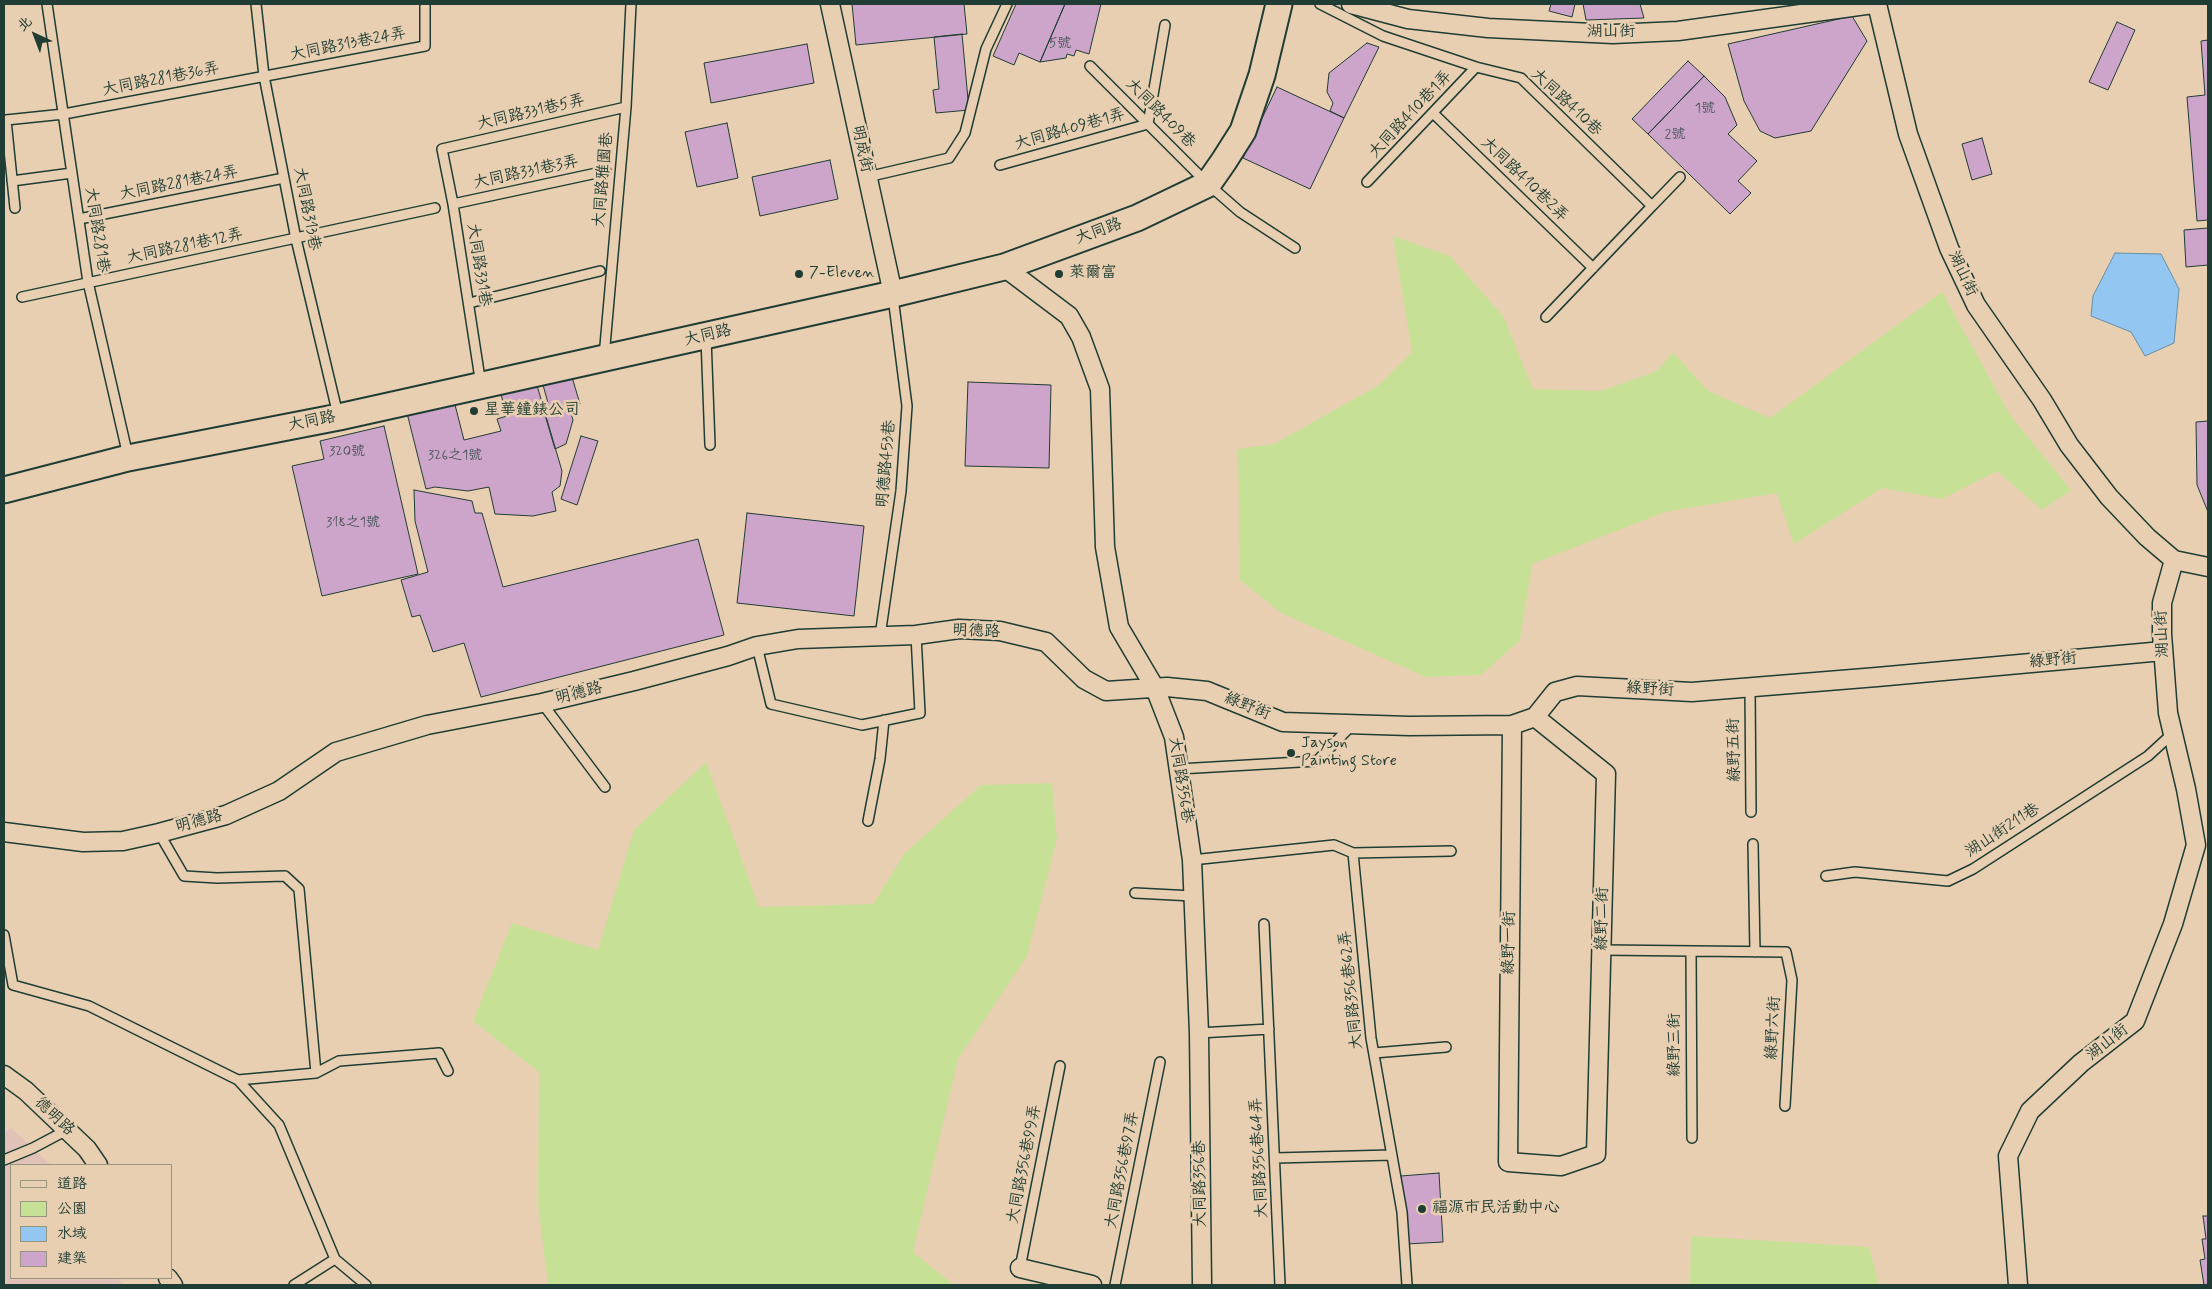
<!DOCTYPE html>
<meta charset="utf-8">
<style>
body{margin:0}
#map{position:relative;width:2212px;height:1289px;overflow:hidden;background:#e9cfb1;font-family:Mynerve,"LXGW WenKai TC",sans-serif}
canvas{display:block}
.frame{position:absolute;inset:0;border:5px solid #1f3d34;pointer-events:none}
.legend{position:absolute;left:10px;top:1164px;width:162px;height:115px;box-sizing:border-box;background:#e9cfb1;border:1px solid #98957f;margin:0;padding:6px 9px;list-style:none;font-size:15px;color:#1f3d34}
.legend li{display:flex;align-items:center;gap:10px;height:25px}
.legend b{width:25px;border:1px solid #98957f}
.north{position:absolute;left:10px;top:10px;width:50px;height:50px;-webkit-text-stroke:4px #e9cfb1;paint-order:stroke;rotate:317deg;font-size:14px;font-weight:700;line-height:20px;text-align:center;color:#1f3d34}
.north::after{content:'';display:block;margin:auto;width:18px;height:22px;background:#1f3d34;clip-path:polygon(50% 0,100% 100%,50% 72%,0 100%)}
</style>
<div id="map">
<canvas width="2212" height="1289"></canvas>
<div class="frame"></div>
<ul class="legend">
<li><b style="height:6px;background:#e9cfb1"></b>道路</li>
<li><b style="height:14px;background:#c6e096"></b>公園</li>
<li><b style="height:14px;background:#93c6f0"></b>水域</li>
<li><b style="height:14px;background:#cda4ca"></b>建築</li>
</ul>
<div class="north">北</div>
</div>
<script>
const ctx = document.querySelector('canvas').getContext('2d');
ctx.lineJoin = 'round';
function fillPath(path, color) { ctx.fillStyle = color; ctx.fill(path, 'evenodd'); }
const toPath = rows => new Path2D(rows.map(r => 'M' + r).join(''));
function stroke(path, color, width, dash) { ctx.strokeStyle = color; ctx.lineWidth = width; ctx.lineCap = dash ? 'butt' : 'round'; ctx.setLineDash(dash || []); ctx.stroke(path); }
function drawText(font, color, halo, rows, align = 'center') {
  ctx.font = font + ' Mynerve,"LXGW WenKai TC",sans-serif'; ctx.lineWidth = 5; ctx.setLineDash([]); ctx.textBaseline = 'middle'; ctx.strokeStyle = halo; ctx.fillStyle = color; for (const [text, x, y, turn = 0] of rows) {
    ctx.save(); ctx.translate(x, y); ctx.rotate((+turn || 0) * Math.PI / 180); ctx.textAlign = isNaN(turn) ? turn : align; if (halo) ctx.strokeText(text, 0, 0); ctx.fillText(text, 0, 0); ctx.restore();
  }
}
const built = toPath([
 [11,1128,51,1165,11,1165,11,1278,118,1278,123,1285,4,1285,4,1133]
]);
const green = toPath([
 [1393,236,1450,256,1503,316,1533,389,1601,391,1657,371,1673,352,1708,391,1770,418,1942,292,2010,415,2071,490,2042,510,1997,471,1942,499,1882,488,1794,544,1777,493,1665,512,1532,564,1520,640,1481,675,1426,677,1281,613,1240,580,1238,449,1274,444,1379,385,1412,352],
 [706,762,759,907,873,904,905,853,981,785,1052,783,1057,839,1027,956,958,1059,913,1252,954,1285,548,1285,538,1205,539,1072,473,1021,512,923,598,950,634,830],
 [1691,1236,1869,1247,1879,1285,1690,1285]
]);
const water = toPath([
 [2115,253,2161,254,2179,289,2174,343,2145,356,2131,332,2091,316,2093,296,2115,253]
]);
const building = toPath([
 [852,4,964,4,967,34,856,45,852,4],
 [1016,4,1065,4,1040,62,1019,53,1014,65,993,56,1016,4],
 [1065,4,1101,4,1089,54,1076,50,1074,56,1067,54,1066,58,1040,62,1065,4],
 [1551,4,1575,4,1572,17,1549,11,1551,4],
 [1583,4,1640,4,1644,18,1586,20,1583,4],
 [1852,16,1867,41,1811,131,1775,138,1760,131,1744,101,1728,44,1852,16],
 [2117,22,2135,30,2108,90,2089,82,2117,22],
 [962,34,969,110,936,113,933,90,939,89,934,37,962,34],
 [2208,40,2208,220,2197,221,2187,97,2205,95,2201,41,2208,40],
 [1367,43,1379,47,1344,118,1330,111,1333,103,1327,92,1329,73,1367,43],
 [807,44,814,83,711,103,704,63,807,44],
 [1688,61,1704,76,1648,134,1632,119,1688,61],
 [1704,76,1725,97,1737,125,1728,134,1757,161,1738,181,1751,193,1730,214,1648,134,1704,76],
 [1277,87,1344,118,1310,189,1243,158,1277,87],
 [727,123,738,178,697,187,685,132,727,123],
 [1982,138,1992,174,1972,180,1962,144,1982,138],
 [830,160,838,199,760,216,752,177,830,160],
 [2208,228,2208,265,2186,267,2184,230,2208,228],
 [572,377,580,404,569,407,573,420,566,444,555,449,542,405,548,403,543,385,572,377],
 [536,382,562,471,560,486,552,492,556,511,533,516,495,514,489,487,468,491,435,487,426,489,406,409,453,397,464,440,501,431,497,419,507,416,500,391,536,382],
 [968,382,1051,385,1049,468,965,466,968,382],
 [2208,421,2208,512,2197,485,2196,422,2208,421],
 [384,426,418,574,322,596,292,466,324,459,320,441,384,426],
 [581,436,598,441,577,505,561,499,581,436],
 [414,490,472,501,475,513,482,513,503,587,698,539,724,635,481,697,464,643,433,652,420,615,412,617,401,580,428,572,415,521,414,490],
 [747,513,864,526,854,616,737,603,747,513],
 [1439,1173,1443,1242,1406,1244,1401,1176,1439,1173],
 [2203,1216,2208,1216,2208,1285,2204,1285,2200,1260,2205,1259,2202,1239,2206,1239,2203,1216]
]);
const lane = toPath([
 [47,4,88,282,128,456],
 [256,4,264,76,296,239,338,415],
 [1320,4,1383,36,1476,67,1521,78,1652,206,1680,177],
 [1090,66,1208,184,1240,212,1295,248],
 [1433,113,1593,268],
 [1000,165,1148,124,1165,25],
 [867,177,949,158,965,133,986,49,1007,4],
 [12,181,72,173],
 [1367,182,1476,67],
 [453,204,606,171],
 [15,208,6,120,64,114,425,46,425,4],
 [79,219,284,178],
 [22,297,435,208],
 [469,303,600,271],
 [1546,317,1652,206],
 [706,338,710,445],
 [604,357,626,107,631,4],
 [481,385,453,204,442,149,626,107],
 [880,636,901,491,907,406,893,297],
 [757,646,771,704,862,725,920,713,916,635],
 [1750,687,1751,812],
 [542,703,605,787],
 [1179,769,1317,761,1351,726],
 [868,821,880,759,884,720],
 [159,833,184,876,217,878,285,876,299,889,316,1073],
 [1753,844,1755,952],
 [1353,853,1451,851],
 [1192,860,1334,845,1353,853,1371,1038,1402,1212,1407,1285],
 [1826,876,1855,872,1948,881,1973,869,2148,756,2173,733],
 [1135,893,1193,896],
 [1264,924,1280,1285],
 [4,935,13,985,89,1006,238,1080,279,1125,335,1259],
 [1602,950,1786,952,1792,980,1785,1106],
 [1691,951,1692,1138],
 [1199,1033,1269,1029],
 [1374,1053,1446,1047],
 [238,1080,316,1073,339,1061,439,1053,448,1071],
 [1275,1158,1392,1155],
 [4,1160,33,1148,67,1130],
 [1020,1268,1060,1066],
 [294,1285,335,1259,366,1285],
 [1115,1285,1160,1062]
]);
const street = toPath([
 [830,4,893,294],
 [1351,4,1408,19,1488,28,1613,34,1678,31,1873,4],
 [1877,4,1908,134,1949,248,1976,305,2042,400,2069,445,2109,497,2147,537,2174,560,2162,603,2162,634,2168,713,2186,789,2196,845,2173,924,2135,1021,2081,1063,2030,1111,2008,1156,2018,1285],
 [1004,267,1069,316,1081,337,1100,389,1105,547,1119,627,1155,688,1174,737,1192,860,1199,1033,1202,1285],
 [2174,560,2208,567],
 [1512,725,1508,1162,1561,1166,1596,1154,1606,774,1535,717],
 [4,832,83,842,123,841,159,833,226,815,279,791,336,752,427,725,542,703,634,681,728,656,757,646,798,639,916,635,959,629,1000,631,1046,642,1084,679,1106,691,1167,687,1207,691,1283,722,1409,726,1512,725,1535,717,1555,692,1577,686,1692,692,1877,677,2163,651],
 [4,1075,26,1091,87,1149,98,1165],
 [1020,1268,1092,1285],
 [168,1278,173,1285]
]);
const secondary = toPath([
 [4,490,128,458,339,417,893,294,1004,267,1137,218,1208,184,1224,161,1243,131,1262,75,1279,4]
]);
const markers = [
 [799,274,5,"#1f3d34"],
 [1059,274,5,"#1f3d34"],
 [474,411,5,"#1f3d34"],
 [1291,753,5,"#1f3d34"],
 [1422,1209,5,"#1f3d34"]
];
const numberNames = [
 ["5號",1060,44],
 ["1號",1705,109],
 ["2號",1675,135],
 ["320號",347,452],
 ["326之1號",455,456],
 ["318之1號",353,523]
];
const streetNames = [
 ["湖山街",1611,33],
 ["大同路313巷24弄",348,45,-11],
 ["大同路281巷36弄",161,80,-11],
 ["大同路410巷",1566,103,43],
 ["大同路331巷5弄",531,113,-13],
 ["大同路409巷",1160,114,45],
 ["大同路410巷1弄",1411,115,-47],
 ["大同路409巷1弄",1070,130,-16],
 ["明成街",861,149,78],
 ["大同路331巷3弄",526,173,-12],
 ["大同路雅園巷",604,180,-85],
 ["大同路410巷2弄",1524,180,44],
 ["大同路281巷24弄",179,184,-11],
 ["大同路313巷",306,209,79],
 ["大同路281巷",96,230,81],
 ["大同路",1099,232,-20],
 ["大同路281巷12弄",185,247,-12],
 ["大同路331巷",478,265,81],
 ["湖山街",1962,274,65],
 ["大同路",708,336,-13],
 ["大同路",312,422,-11],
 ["明德路453巷",887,464,-85],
 ["明德路",976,632,2],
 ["湖山街",2163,634,-92],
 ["綠野街",2053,661,-5],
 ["綠野街",1650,690,3],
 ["明德路",579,694,-14],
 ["綠野街",1247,707,22],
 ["綠野五街",1735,750,-91],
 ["大同路356巷",1180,780,81],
 ["明德路",199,822,-15],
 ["湖山街211巷",2003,831,-33],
 ["綠野二街",1603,919,-89],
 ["綠野一街",1510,943,-89],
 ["大同路356巷62弄",1352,990,-96],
 ["綠野六街",1774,1028,-87],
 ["湖山街",2108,1043,-38],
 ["綠野三街",1676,1045,-90],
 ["德明路",54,1117,43],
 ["大同路356巷64弄",1260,1158,-93],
 ["大同路356巷99弄",1025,1164,-79],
 ["大同路356巷97弄",1123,1170,-79],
 ["大同路356巷",1201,1184,-91]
];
const poiNames = [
 ["7-Eleven",809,274],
 ["萊爾富",1069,274],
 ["星華鐘錶公司",484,411],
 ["Jayson",1301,744],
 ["Painting Store",1301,762],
 ["福源市民活動中心",1432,1209]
];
fillPath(built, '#e1c2b8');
fillPath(green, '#c6e096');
fillPath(water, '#93c6f0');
stroke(water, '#658fa5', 1);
fillPath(building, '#cda4ca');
stroke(building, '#1f3d34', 1);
stroke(lane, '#1f3d34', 12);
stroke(street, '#1f3d34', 21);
stroke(secondary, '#1f3d34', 29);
stroke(lane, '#e9cfb1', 9);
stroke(street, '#e9cfb1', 18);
stroke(secondary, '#e9cfb1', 25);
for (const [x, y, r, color] of markers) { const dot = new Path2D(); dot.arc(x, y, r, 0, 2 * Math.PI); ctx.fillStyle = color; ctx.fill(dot); stroke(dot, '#e9cfb1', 2); }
drawText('14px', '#4a575a', null, numberNames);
drawText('16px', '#1f3d34', '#e9cfb1', streetNames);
drawText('16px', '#1f3d34', '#e9cfb1', poiNames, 'left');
</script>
